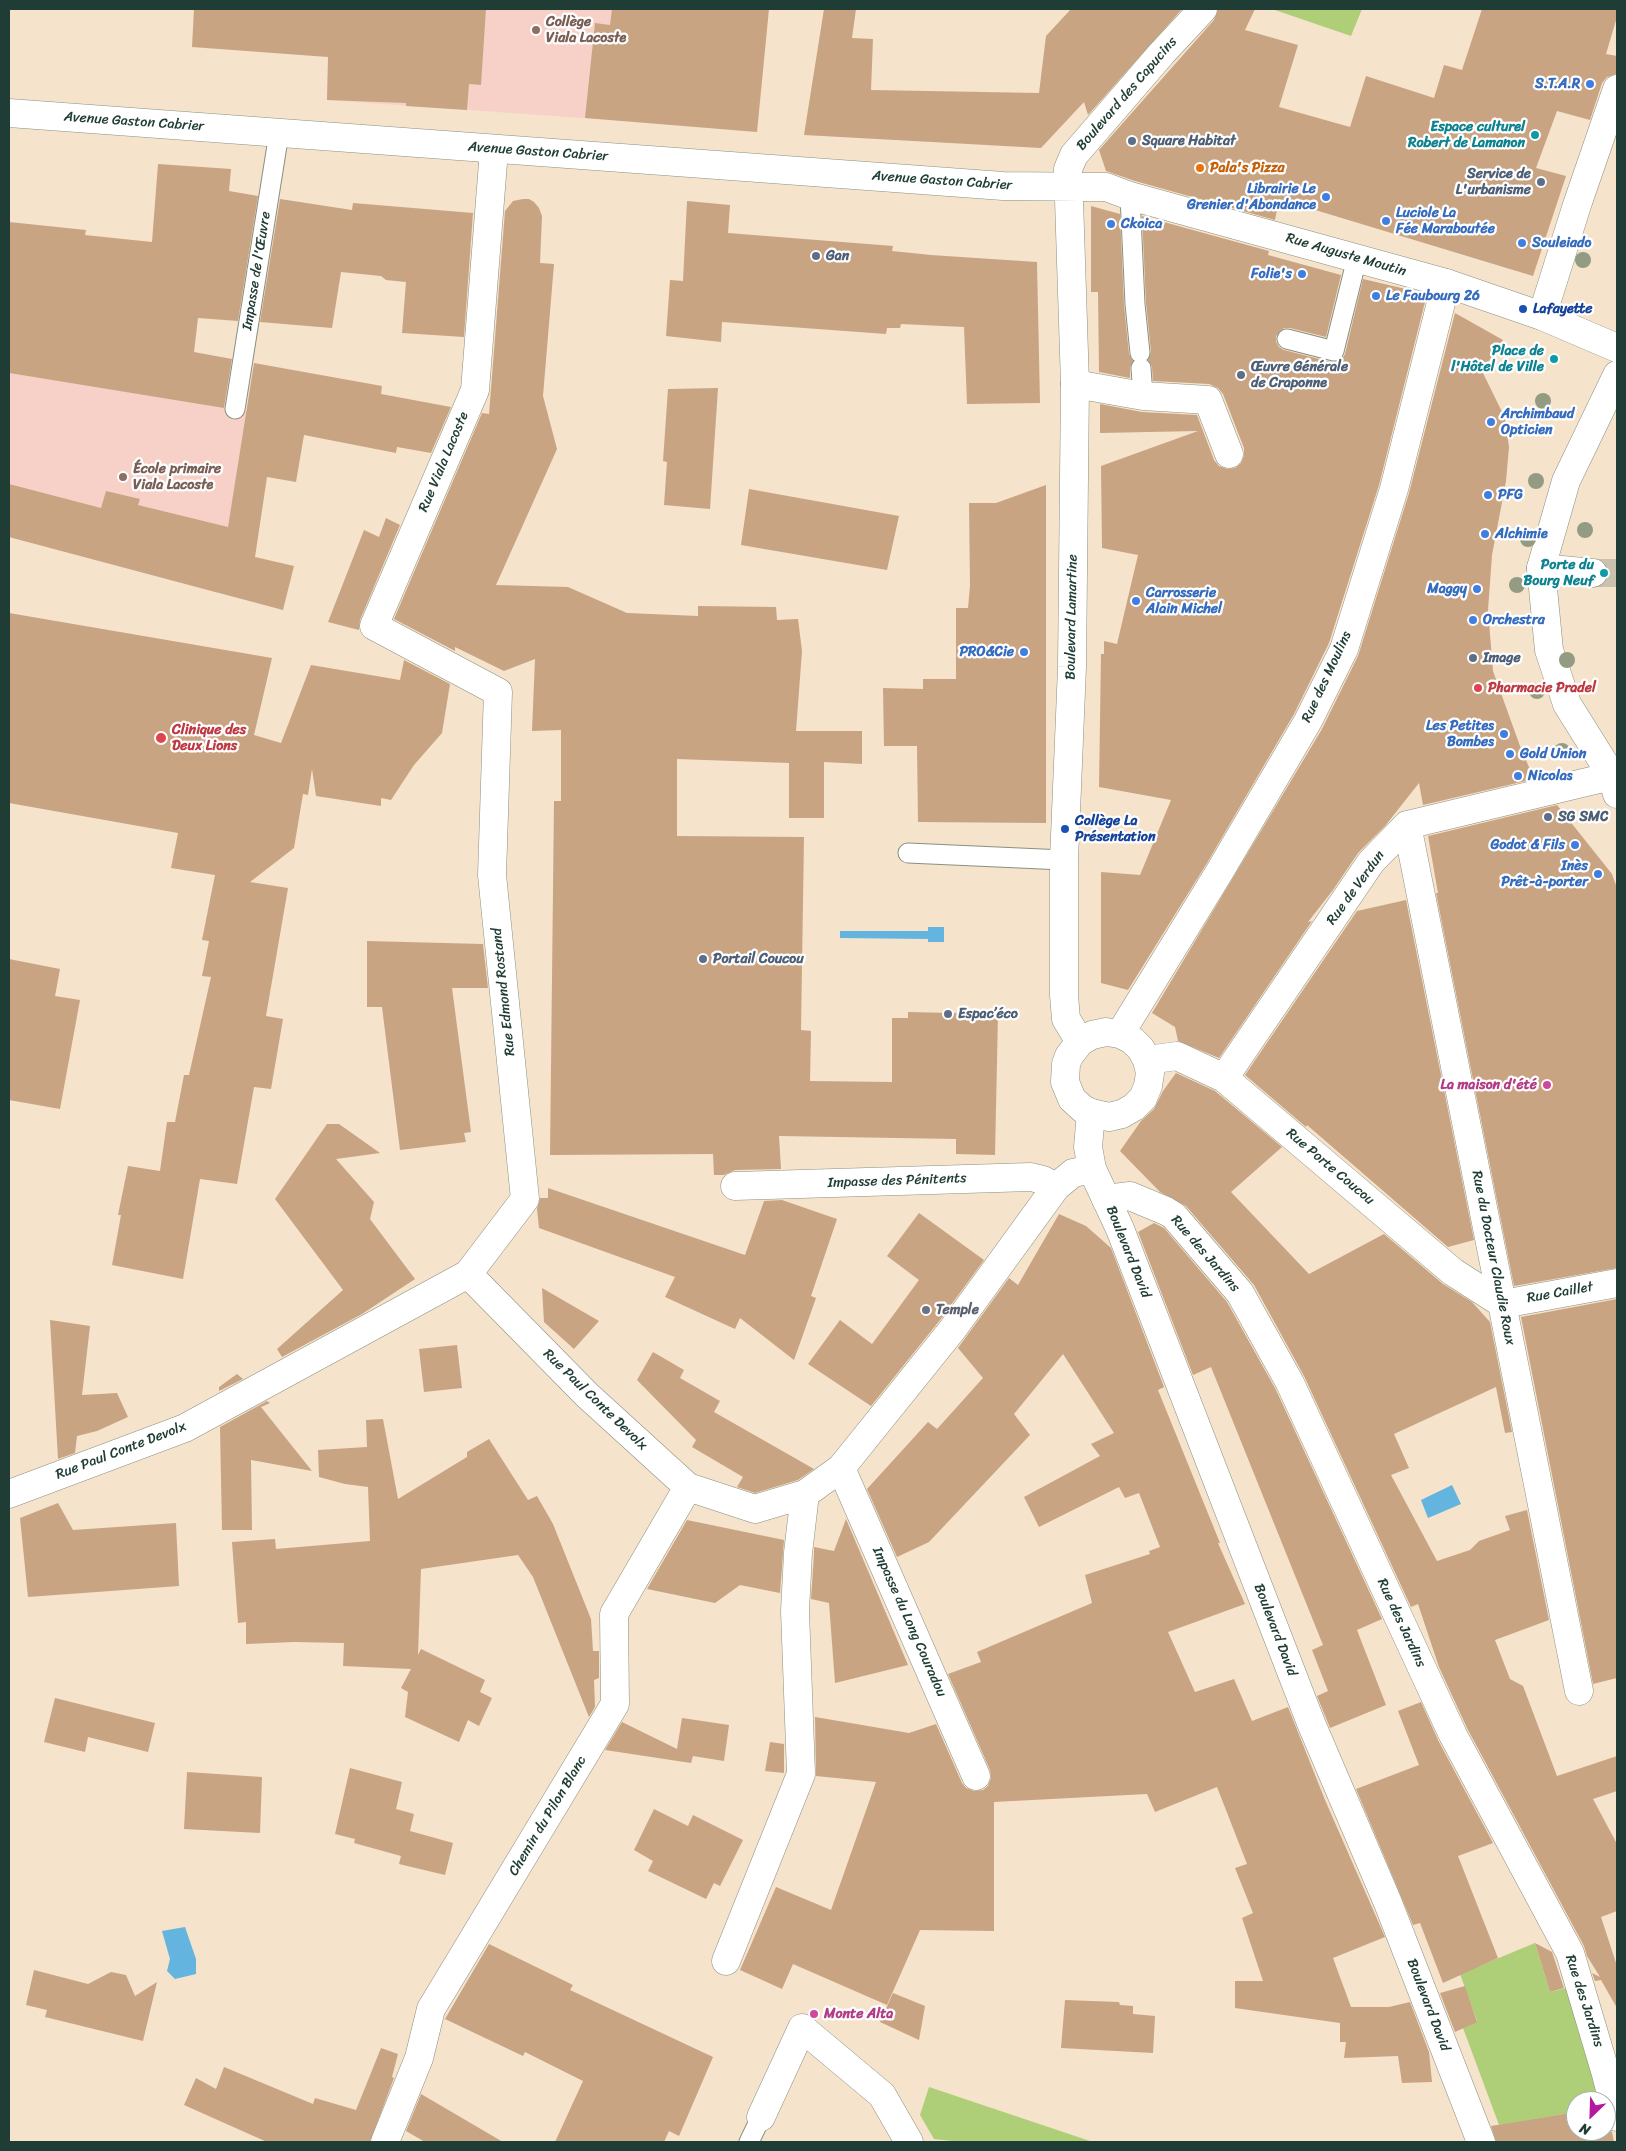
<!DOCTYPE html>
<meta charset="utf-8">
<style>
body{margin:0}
#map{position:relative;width:1626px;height:2151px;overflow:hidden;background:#f5e3cc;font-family:Sriracha,sans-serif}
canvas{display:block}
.frame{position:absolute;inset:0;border:10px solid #1f3d34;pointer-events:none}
.north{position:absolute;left:1566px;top:2091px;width:50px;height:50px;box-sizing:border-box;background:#fff;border:1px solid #a5b1ae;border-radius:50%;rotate:204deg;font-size:14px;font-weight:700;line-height:20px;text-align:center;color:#1f3d34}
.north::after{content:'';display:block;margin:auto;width:18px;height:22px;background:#b5179e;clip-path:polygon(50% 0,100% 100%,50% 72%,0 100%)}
</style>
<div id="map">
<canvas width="1626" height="2151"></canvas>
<div class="frame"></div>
<div class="north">N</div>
</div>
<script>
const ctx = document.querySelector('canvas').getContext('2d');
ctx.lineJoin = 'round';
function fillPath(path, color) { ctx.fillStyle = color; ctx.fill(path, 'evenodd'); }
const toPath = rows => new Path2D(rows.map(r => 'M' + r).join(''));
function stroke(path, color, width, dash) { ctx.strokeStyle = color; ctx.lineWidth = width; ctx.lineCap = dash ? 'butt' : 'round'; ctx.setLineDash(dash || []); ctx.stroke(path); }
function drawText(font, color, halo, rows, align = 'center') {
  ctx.font = font + ' Sriracha,sans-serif'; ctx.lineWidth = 4.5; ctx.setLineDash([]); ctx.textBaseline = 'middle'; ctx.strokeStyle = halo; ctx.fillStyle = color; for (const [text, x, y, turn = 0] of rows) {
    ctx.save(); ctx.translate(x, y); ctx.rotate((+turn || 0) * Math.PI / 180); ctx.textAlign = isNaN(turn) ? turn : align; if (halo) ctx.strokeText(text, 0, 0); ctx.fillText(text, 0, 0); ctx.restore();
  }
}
const built = toPath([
 [330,9,636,9,625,121,327,100],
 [9,373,247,411,218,593,9,537]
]);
const green = toPath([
 [1272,9,1362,9,1351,36],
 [1535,1943,1550,1992,1570,1987,1605,2101,1576,2101,1576,2112,1499,2125,1463,2028,1477,2021,1460,1974],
 [929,2087,1093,2142,961,2142,934,2139,920,2115]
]);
const water = toPath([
 [928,927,944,927,944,942,928,942,928,939,840,938,840,931,928,931],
 [1452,1485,1461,1504,1428,1518,1421,1500],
 [185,1927,196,1959,196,1974,175,1979,167,1971,170,1959,162,1931]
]);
const building = toPath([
 [194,9,486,9,481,85,469,84,467,110,406,106,406,103,327,100,328,57,192,47],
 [612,9,769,9,757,132,585,118,595,23,610,25],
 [824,9,856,9,852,38,873,39,871,90,1039,93,1046,36,1071,9,1182,9,1088,115,1084,102,1041,148,804,135],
 [1218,9,1255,9,1245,30,1298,45,1279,107,1350,127,1366,76,1434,98,1444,65,1462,70,1482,9,1617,9,1617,17,1606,54,1617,56,1617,74,1607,77,1602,83,1590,120,1557,111,1536,168,1566,176,1533,276,1279,199,1275,220,1135,181,1106,171,1099,150,1214,20],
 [158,164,231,169,229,191,258,196,238,321,198,318,194,352,232,359,224,408,9,373,9,222,86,230,85,235,152,242],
 [280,199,352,210,353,203,473,213,464,337,402,333,406,282,386,280,381,276,341,272,332,328,260,322],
 [523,199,529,199,534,202,539,208,542,216,540,263,554,264,543,396,557,449,496,585,568,587,627,613,698,616,698,606,776,607,777,620,798,619,802,651,796,731,862,731,862,764,824,762,824,818,789,818,789,763,677,759,677,836,804,837,801,1030,811,1031,810,1081,892,1082,892,1018,908,1018,908,1012,998,1014,995,1155,956,1154,956,1139,779,1136,781,1169,735,1170,724,1175,714,1175,713,1154,550,1155,554,801,561,801,561,730,532,731,535,659,504,671,455,647,455,651,394,619,482,413,489,414,505,211,513,201],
 [687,201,730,205,728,233,893,246,892,251,931,255,1037,262,1040,403,967,404,964,327,901,324,900,328,887,328,886,334,722,322,721,342,666,336,670,280,683,281],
 [1091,206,1120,214,1124,305,1129,354,1133,361,1130,368,1130,378,1099,372,1098,292,1091,292],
 [1142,216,1269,251,1268,255,1341,275,1326,337,1290,328,1284,328,1276,336,1276,342,1279,347,1284,350,1331,362,1342,359,1345,354,1363,279,1427,294,1379,485,1329,643,1294,714,1207,863,1128,990,1101,983,1101,872,1140,875,1171,800,1099,787,1101,654,1104,654,1104,641,1117,644,1138,555,1102,548,1101,466,1198,431,1100,433,1100,404,1142,412,1197,415,1214,460,1219,466,1227,469,1235,468,1241,463,1244,456,1244,448,1223,394,1218,388,1209,384,1153,381,1152,367,1148,360,1151,352,1146,303],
 [1455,313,1503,340,1482,371,1505,418,1509,447,1506,481,1492,555,1488,610,1493,671,1520,746,1534,779,1423,805,1419,783,1385,826,1358,853,1333,890,1308,922,1312,921,1219,1058,1178,1041,1175,1027,1152,1013,1322,729,1358,656,1409,493],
 [254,363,382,386,381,394,451,407,431,453,397,447,396,453,304,435,296,482,267,477,255,557,294,566,283,610,9,537,9,484,101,508,106,491,140,499,138,505,228,527],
 [718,388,710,509,664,505,667,462,663,461,668,389],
 [1046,485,1046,823,918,822,917,746,884,746,883,688,923,689,923,679,956,679,956,608,968,608,970,586,969,503,996,503],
 [749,489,899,516,887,570,741,545],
 [386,518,400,525,360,620,359,630,328,622,364,530,379,537],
 [9,613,272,658,254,735,281,743,311,665,400,680,404,660,450,684,442,733,414,765,391,800,381,798,381,806,316,796,312,769,308,795,303,794,294,848,250,882,288,888,266,1016,283,1019,271,1089,254,1087,237,1184,200,1179,183,1279,112,1265,121,1215,118,1215,128,1166,160,1171,167,1122,175,1122,184,1075,189,1075,211,977,202,976,209,941,202,940,215,875,171,868,178,833,9,803],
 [1557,805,1612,874,1617,888,1617,1268,1514,1286,1436,893,1438,893,1428,836],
 [1406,900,1474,1240,1448,1247,1307,1125,1306,1127,1245,1075,1357,911],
 [367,941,483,944,488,988,452,988,471,1132,464,1133,466,1142,400,1150,382,1007,367,1007],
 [9,959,60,969,55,996,80,1000,60,1109,9,1100],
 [1176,1073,1215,1091,1282,1147,1231,1192,1309,1274,1384,1234,1443,1284,1472,1302,1490,1322,1512,1432,1505,1433,1496,1387,1394,1434,1409,1468,1391,1475,1437,1561,1470,1550,1479,1541,1510,1530,1505,1516,1527,1510,1549,1620,1495,1640,1510,1679,1523,1686,1557,1776,1617,1756,1617,1791,1593,1799,1617,1844,1617,1911,1601,1917,1617,1966,1617,2008,1601,1980,1595,1981,1592,1973,1600,1977,1587,1956,1584,1946,1467,1728,1439,1667,1418,1604,1411,1607,1304,1376,1254,1285,1186,1206,1160,1192,1120,1151,1141,1121,1154,1109,1163,1091],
 [327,1124,339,1124,380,1153,336,1159,374,1202,370,1219,415,1279,362,1314,282,1357,277,1349,343,1290,275,1199],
 [548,1188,745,1255,764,1201,782,1200,837,1219,811,1296,816,1298,794,1360,740,1318,735,1329,665,1297,675,1277,539,1228,537,1209,540,1198,548,1198],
 [919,1213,984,1260,940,1320,871,1406,808,1364,840,1320,872,1344,919,1280,887,1256],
 [1059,1214,1086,1226,1111,1248,1164,1387,1158,1390,1220,1543,1218,1543,1245,1604,1168,1632,1195,1692,1234,1679,1252,1721,1288,1707,1325,1800,1385,1937,1333,1958,1351,2007,1389,2007,1410,2002,1429,2052,1432,2082,1402,2083,1398,2056,1344,2058,1346,2042,1340,2042,1340,2023,1235,2008,1235,1981,1263,1981,1242,1918,1253,1913,1235,1868,1247,1864,1217,1787,1155,1812,1147,1794,994,1802,994,1931,920,1930,887,2005,793,1964,782,1989,740,1970,776,1887,831,1910,876,1782,816,1776,815,1717,909,1733,936,1724,962,1783,966,1788,974,1791,983,1790,988,1786,991,1778,990,1770,948,1674,981,1662,977,1652,1092,1603,1085,1575,1150,1554,1149,1551,1160,1547,1139,1493,1125,1498,1119,1487,1039,1527,1024,1497,1100,1456,1091,1444,1114,1433,1063,1354,1014,1414,1030,1435,929,1542,897,1557,867,1489,928,1422,937,1429,983,1378,958,1348,1009,1278,1018,1285],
 [1154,1223,1164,1228,1227,1302,1276,1390,1382,1619,1357,1630,1386,1705,1330,1728,1317,1696,1328,1691,1312,1650,1323,1645,1211,1367,1193,1375,1138,1232],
 [542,1288,599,1321,574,1349,544,1322],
 [1617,1299,1617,1678,1593,1684,1521,1317],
 [50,1320,90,1326,82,1395,117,1393,128,1417,97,1431,77,1436,75,1453,58,1459],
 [457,1345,462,1388,424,1392,419,1349],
 [653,1352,684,1370,680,1378,720,1401,714,1412,814,1469,798,1480,755,1493,737,1487,743,1477,692,1447,696,1440,637,1380],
 [237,1374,243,1379,219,1391,219,1387],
 [267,1401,270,1403,261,1407,312,1471,251,1460,252,1530,222,1530,220,1427],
 [383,1419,398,1499,467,1457,467,1452,489,1439,528,1500,537,1496,553,1524,591,1619,593,1651,599,1651,599,1678,594,1680,595,1707,589,1717,533,1577,518,1555,421,1569,418,1655,421,1649,485,1680,480,1692,492,1698,479,1726,468,1720,459,1742,405,1717,408,1692,401,1688,411,1669,343,1666,344,1643,294,1642,246,1644,246,1622,238,1623,232,1542,275,1539,276,1549,370,1541,368,1487,345,1484,319,1477,318,1450,367,1447,366,1420],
 [58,1503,73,1530,176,1523,179,1586,28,1597,20,1518],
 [846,1519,908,1665,835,1683,829,1603,811,1599,814,1554,814,1547,834,1551],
 [687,1520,784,1540,780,1593,740,1585,715,1603,647,1589],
 [55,1698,155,1723,148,1752,88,1737,85,1752,44,1742],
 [1421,1702,1439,1742,1493,1843,1458,1856,1498,1958,1443,1983,1420,1923,1413,1925,1356,1789,1419,1765,1398,1711],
 [682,1718,729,1725,724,1761,693,1756,691,1763,605,1750,622,1722,677,1749],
 [770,1742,784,1744,784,1773,765,1771],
 [350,1768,402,1782,396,1809,414,1814,410,1831,453,1843,445,1875,399,1864,401,1856,354,1843,355,1839,335,1834],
 [187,1772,262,1777,260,1833,184,1829],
 [654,1809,688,1826,693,1815,743,1840,720,1886,714,1883,706,1899,648,1871,653,1861,634,1850],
 [1535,1943,1552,1952,1564,1988,1550,1992],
 [489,1944,573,1985,570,1990,713,2057,679,2136,669,2131,664,2142,555,2142,583,2081,525,2052,523,2056,445,2019],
 [34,1970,88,1984,111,1972,126,1975,135,1996,157,1982,143,2041,45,2017,47,2010,26,2005],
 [1465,1986,1477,2022,1455,2032,1440,1993],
 [893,1993,925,2006,919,2040,880,2022],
 [1065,2000,1119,2002,1120,2005,1133,2006,1133,2014,1155,2016,1153,2053,1061,2048],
 [381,2048,398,2054,392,2077,394,2078,370,2142,267,2142,184,2105,196,2078,216,2089,224,2067,313,2104,315,2098,356,2110],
 [421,2094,503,2142,425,2142,406,2131],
 [1576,2112,1576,2131,1606,2131,1606,2128,1612,2132,1614,2142,1496,2142,1491,2126]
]);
const streetTunnel = toPath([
 [1593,573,1617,573]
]);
const lane = toPath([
 [1130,196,1135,304,1140,353],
 [1287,339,1334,351,1357,258],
 [1141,368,1143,396],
 [235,409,279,133],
 [908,853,1064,860],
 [749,2142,761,2117]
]);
const street = toPath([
 [1542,316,1577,205,1617,89],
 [1075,384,1143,396,1208,400,1229,454],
 [1541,568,1593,573],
 [1407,825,1579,1691],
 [1120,1034,1220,871,1308,721,1344,649,1394,489,1446,283],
 [1080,1042,1092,1035,1106,1032,1120,1034,1132,1040,1141,1049,1147,1060,1150,1073,1148,1086,1143,1098,1134,1107,1122,1114,1109,1117,1091,1113],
 [1147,1060,1177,1056,1224,1078,1453,1272,1503,1304],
 [1224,1078,1371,862,1407,825,1612,776,1617,794],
 [735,1186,1031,1177,1043,1180,1056,1187],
 [1106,1199,1130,1196,1166,1211,1174,1216,1240,1293,1290,1383,1453,1735,1570,1953,1606,2074,1617,2117],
 [468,1274,587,1395,688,1487,755,1509,805,1494,841,1468,952,1330,1056,1187,1073,1173,1092,1169],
 [1503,1304,1617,1283],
 [841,1468,976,1776],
 [9,1494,185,1428,468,1274,525,1199,492,875,498,692,374,626,475,390,494,150],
 [726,1961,801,1774,795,1611,798,1553,805,1494],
 [761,2117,802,2028,882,2095,909,2142],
 [385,2142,419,2058,431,2009,615,1704,614,1614,688,1487]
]);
const secondary = toPath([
 [1203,9,1162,53,1074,155,1068,169,1075,384,1072,667,1064,860,1064,995,1066,1019,1080,1042,1069,1056,1066,1064,1065,1082,1072,1099,1083,1109,1091,1113,1088,1147,1092,1169,1120,1229,1311,1723,1388,1903,1481,2142],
 [9,113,1003,186,1106,187,1130,196,1446,283,1542,316,1617,348],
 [1617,375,1566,481,1541,568,1549,650,1567,704,1612,776,1617,779]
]);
const trees = [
 [1583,260],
 [1543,401],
 [1536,481],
 [1585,530],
 [1528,539],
 [1517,585],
 [1567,660],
 [1537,691],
 [1562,751]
];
const markers = [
 [536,30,5,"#8d6e63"],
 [1590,84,5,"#3f7fe0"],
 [1535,135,5,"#0f9aa8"],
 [1132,141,5,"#5c6f8a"],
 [1200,168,5,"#e8710a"],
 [1541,182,5,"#5c6f8a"],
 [1326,197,5,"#3f7fe0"],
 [1386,221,5,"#3f7fe0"],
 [1111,224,5,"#3f7fe0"],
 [1522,243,5,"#3f7fe0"],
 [816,256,5,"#5c6f8a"],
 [1302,274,5,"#3f7fe0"],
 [1376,296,5,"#3f7fe0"],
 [1523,309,5,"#1a4fb4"],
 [1554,359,5,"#0f9aa8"],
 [1241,375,5,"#5c6f8a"],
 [1491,422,5,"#3f7fe0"],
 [123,477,5,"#8d6e63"],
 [1488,495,5,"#3f7fe0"],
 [1485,534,5,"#3f7fe0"],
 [1604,573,5,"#0f9aa8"],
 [1477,589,5,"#3f7fe0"],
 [1136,601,5,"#3f7fe0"],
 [1473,620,5,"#3f7fe0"],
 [1024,652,5,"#3f7fe0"],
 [1473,658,5,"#5c6f8a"],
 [1478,688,5,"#e0444e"],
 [1504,734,5,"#3f7fe0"],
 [161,738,6,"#e0444e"],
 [1510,754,5,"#3f7fe0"],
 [1518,776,5,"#3f7fe0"],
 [1548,817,5,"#5c6f8a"],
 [1065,829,5,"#1a4fb4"],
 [1575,845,5,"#3f7fe0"],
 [1598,874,5,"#3f7fe0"],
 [703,959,5,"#5c6f8a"],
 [948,1014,5,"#5c6f8a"],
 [1547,1085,5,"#d1479c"],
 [926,1310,5,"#6b7280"],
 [814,2014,5,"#d1479c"]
];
const educationNames = [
 ["Collège",546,22],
 ["Viala Lacoste",546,38],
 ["École primaire",133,469],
 ["Viala Lacoste",133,485]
];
const shopNames = [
 ["S.T.A.R",1580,84,"right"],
 ["Librairie Le",1316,189,"right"],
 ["Grenier d'Abondance",1316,205,"right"],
 ["Luciole La",1396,213],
 ["Fée Maraboutée",1396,229],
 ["Ckoica",1121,224],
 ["Souleiado",1532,243],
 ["Folie's",1292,274,"right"],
 ["Le Faubourg 26",1386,296],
 ["Archimbaud",1501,414],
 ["Opticien",1501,430],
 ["PFG",1498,495],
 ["Alchimie",1495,534],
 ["Maggy",1467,589,"right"],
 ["Carrosserie",1146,593],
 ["Alain Michel",1146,609],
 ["Orchestra",1483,620],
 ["PRO&Cie",1014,652,"right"],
 ["Les Petites",1494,726,"right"],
 ["Bombes",1494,742,"right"],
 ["Gold Union",1520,754],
 ["Nicolas",1528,776],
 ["Godot & Fils",1565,845,"right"],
 ["Inès",1588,866,"right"],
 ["Prêt-à-porter",1588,882,"right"]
];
const streetNames = [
 ["Boulevard des Capucins",1127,94,-49],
 ["Avenue Gaston Cabrier",134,122,4],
 ["Avenue Gaston Cabrier",538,152,4],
 ["Avenue Gaston Cabrier",942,181,4],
 ["Rue Auguste Moutin",1346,255,16],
 ["Impasse de l'Œuvre",257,271,-81],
 ["Rue Viala Lacoste",444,462,-67],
 ["Boulevard Lamartine",1072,617,-89],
 ["Rue des Moulins",1327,677,-65],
 ["Rue de Verdun",1356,888,-54],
 ["Rue Edmond Rostand",504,992,-96],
 ["Rue Porte Coucou",1330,1167,40],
 ["Impasse des Pénitents",897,1181,-2],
 ["Boulevard David",1128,1252,68],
 ["Rue des Jardins",1205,1254,49],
 ["Rue du Docteur Claudie Roux",1493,1258,79],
 ["Rue Caillet",1560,1293,-10],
 ["Rue Paul Conte Devolx",595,1400,44],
 ["Rue Paul Conte Devolx",121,1451,-21],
 ["Impasse du Long Couradou",909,1622,66],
 ["Rue des Jardins",1401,1623,65],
 ["Boulevard David",1275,1630,69],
 ["Chemin du Pilon Blanc",548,1816,-59],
 ["Rue des Jardins",1584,2001,72],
 ["Boulevard David",1428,2005,69]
];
const cultureNames = [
 ["Espace culturel",1525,127],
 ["Robert de Lamanon",1525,143],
 ["Place de",1544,351],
 ["l'Hôtel de Ville",1544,367],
 ["Porte du",1594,565],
 ["Bourg Neuf",1594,581]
];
const serviceNames = [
 ["Square Habitat",1142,141],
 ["Service de",1531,174,"right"],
 ["L'urbanisme",1531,190,"right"],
 ["Gan",826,256],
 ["Œuvre Générale",1251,367],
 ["de Craponne",1251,383],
 ["Image",1483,658],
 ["SG SMC",1558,817],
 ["Portail Coucou",713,959],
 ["Espac’éco",958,1014]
];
const foodNames = [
 ["Pala's Pizza",1210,168]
];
const transitNames = [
 ["Lafayette",1533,309],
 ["Collège La",1075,821],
 ["Présentation",1075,837]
];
const healthNames = [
 ["Pharmacie Pradel",1488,688],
 ["Clinique des",172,730],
 ["Deux Lions",172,746]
];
const hotelNames = [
 ["La maison d'été",1537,1085],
 ["Monte Alta",824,2014,"left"]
];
const worshipNames = [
 ["Temple",936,1310]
];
fillPath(built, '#f7d1c8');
fillPath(green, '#aecf78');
fillPath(water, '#63b4de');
fillPath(building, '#c9a482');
stroke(streetTunnel, '#cac2ae', 28, [28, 14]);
stroke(lane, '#8a9080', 21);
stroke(street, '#8a9080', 29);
stroke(secondary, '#8a9080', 29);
stroke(lane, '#fff', 19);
stroke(street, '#fff', 28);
stroke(secondary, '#fff', 28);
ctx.fillStyle = '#939c82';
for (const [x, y] of trees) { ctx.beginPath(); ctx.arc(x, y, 8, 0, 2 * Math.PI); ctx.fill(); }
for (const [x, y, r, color] of markers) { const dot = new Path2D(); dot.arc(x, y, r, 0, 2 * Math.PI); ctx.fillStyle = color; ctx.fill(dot); stroke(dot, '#fff', 2); }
drawText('bold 14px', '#785e54', '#fff', educationNames, 'left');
drawText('bold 14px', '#366cbe', '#fff', shopNames, 'left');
drawText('14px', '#1f3d34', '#fff', streetNames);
drawText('bold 14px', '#0d838f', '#fff', cultureNames, 'right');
drawText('bold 14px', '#4e5e75', '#fff', serviceNames, 'left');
drawText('bold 14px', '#c56008', '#fff', foodNames, 'left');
drawText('bold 14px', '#164399', '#fff', transitNames, 'left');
drawText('bold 14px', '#be3a42', '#fff', healthNames, 'left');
drawText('bold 14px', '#b23c85', '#fff', hotelNames, 'right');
drawText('bold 14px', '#5b616d', '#fff', worshipNames, 'left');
</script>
